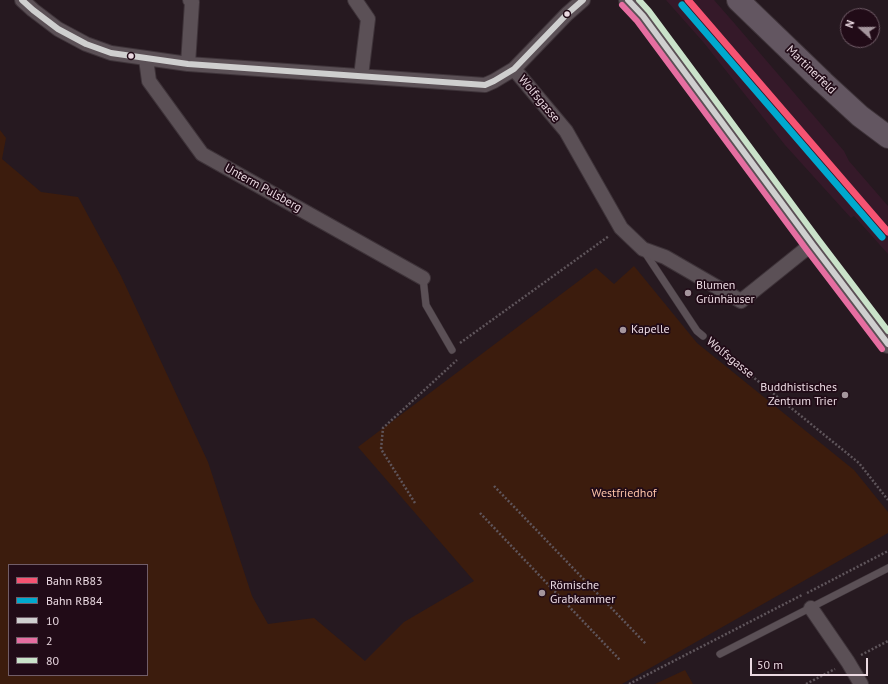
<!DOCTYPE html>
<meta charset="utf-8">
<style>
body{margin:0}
#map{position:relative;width:888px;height:684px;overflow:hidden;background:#261920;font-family:"PT Sans",sans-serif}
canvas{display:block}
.legend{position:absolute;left:8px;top:564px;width:140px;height:112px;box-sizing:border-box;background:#210b17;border:1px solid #715d68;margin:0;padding:5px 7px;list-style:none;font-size:12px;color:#ead9e1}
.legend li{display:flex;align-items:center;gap:8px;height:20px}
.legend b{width:20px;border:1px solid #715d68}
.north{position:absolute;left:840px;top:8px;width:40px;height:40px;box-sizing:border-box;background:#210b17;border:1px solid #715d68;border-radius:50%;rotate:291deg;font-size:11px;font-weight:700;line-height:16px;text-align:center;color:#ead9e1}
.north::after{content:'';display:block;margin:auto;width:14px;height:18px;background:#a5969d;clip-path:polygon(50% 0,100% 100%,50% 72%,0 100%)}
.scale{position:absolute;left:750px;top:658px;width:118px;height:18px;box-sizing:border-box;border:2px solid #ead9e1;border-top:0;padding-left:5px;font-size:12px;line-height:14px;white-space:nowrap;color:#ead9e1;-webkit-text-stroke:3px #210b17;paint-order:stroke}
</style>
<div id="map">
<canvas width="888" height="684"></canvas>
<ul class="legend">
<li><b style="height:5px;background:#f65372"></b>Bahn RB83</li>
<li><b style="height:5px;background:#00a9ce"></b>Bahn RB84</li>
<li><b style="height:5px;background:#cfcfcf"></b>10</li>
<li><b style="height:5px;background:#e66ea1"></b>2</li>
<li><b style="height:5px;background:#cae3ca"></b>80</li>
</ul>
<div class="north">N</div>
<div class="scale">50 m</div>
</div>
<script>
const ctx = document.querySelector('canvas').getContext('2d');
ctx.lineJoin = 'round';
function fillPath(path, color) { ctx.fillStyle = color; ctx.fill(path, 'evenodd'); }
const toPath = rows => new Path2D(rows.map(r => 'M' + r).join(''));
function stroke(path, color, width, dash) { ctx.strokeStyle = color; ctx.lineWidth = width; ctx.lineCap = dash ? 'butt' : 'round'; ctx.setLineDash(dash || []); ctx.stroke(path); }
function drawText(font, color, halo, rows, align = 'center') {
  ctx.font = font + ' "PT Sans",sans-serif'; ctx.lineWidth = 3.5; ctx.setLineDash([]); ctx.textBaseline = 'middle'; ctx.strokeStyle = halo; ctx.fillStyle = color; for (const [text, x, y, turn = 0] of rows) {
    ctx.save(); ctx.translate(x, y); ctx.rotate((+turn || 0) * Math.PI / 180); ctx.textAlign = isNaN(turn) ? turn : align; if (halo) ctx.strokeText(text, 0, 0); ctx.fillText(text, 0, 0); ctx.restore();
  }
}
const built = toPath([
 [666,0,714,0,735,24,844,151,849,161,888,206,888,254,854,216,851,218,785,145,704,43]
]);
const green = toPath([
 [0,130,6,138,2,159,41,192,78,197,121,276,208,462,252,596,268,624,314,618,365,661,404,622,474,581,358,447,596,268,614,284,634,266,697,343,854,470,888,512,888,533,622,684,0,684],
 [9,565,147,565,147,675,9,675],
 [685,670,693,684,655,684]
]);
const path = toPath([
 [460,343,609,236],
 [711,343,859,463,888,500],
 [494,486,646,644],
 [415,503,381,449,383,428,457,360],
 [480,513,620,660],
 [807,593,888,551],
 [861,655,888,641],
 [629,684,802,595],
 [806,684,835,669]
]);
const service = toPath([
 [644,251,697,331,703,336],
 [423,278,426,305,452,350],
 [720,654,888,568]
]);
const minor = toPath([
 [22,0,33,10,58,29,86,44,111,53,188,64,485,85,494,81,514,69,567,14,583,0],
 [355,0,368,19,361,76],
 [146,59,149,81,202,154,423,278],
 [188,64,192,2,190,0],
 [514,69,566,131,621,228,643,249,665,257,741,301,812,244],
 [811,608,848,662,861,684]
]);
const tertiary = toPath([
 [628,0,643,16,812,244,888,344]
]);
const primary = toPath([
 [738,0,823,82,860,116,888,137]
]);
const bus1 = toPath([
 [22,0,33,10,58,29,86,44,111,53,188,64,485,85,494,81,514,69,567,14,583,0],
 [628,0,643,16,812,244,888,344]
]);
const bus2 = toPath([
 [622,5,637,21,806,249,882,349]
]);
const bus3 = toPath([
 [639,0,649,11,818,239,888,331]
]);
const rail1 = toPath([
 [688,0,888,232]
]);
const rail2 = toPath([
 [682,5,882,237]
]);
const markers = [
 [567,14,3.5,"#ead9e1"],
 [131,56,3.5,"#ead9e1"],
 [688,293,4,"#a5969d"],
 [623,330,4,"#a5969d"],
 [845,395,4,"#a5969d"],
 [542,593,4,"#a5969d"]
];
const streetNames = [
 ["Martinerfeld",811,70,44],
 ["Wolfsgasse",539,99,50],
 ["Unterm Pulsberg",263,188,29],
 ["Wolfsgasse",730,358,39]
];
const poiNames = [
 ["Blumen",696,286],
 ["Grünhäuser",696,300],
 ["Kapelle",631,330],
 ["Buddhistisches",837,388,"right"],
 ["Zentrum Trier",837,402,"right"],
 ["Römische",550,586],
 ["Grabkammer",550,600]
];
const parkNames = [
 ["Westfriedhof",624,494]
];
fillPath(built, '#351929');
fillPath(green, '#3c1c0d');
stroke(service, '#3e3339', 8);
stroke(minor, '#3e3339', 16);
stroke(tertiary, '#3e3339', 20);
stroke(primary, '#3e3339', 24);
stroke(path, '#5f555b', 2.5, [2, 2]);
stroke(service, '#5b5056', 7);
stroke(minor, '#5b5056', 14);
stroke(tertiary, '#5b5056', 18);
stroke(primary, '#635661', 22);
stroke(bus1, '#cfcfcf', 6);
stroke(bus2, '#e66ea1', 6);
stroke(bus3, '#cae3ca', 6);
stroke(rail1, '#f65372', 7);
stroke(rail2, '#00a9ce', 7);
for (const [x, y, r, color] of markers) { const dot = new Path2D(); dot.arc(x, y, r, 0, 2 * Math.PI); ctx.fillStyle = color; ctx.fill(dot); stroke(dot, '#210b17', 1.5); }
drawText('12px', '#ead9e1', '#210b17', streetNames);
drawText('12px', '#ead9e1', '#210b17', poiNames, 'left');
drawText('12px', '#fdc2a7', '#210b17', parkNames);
</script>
